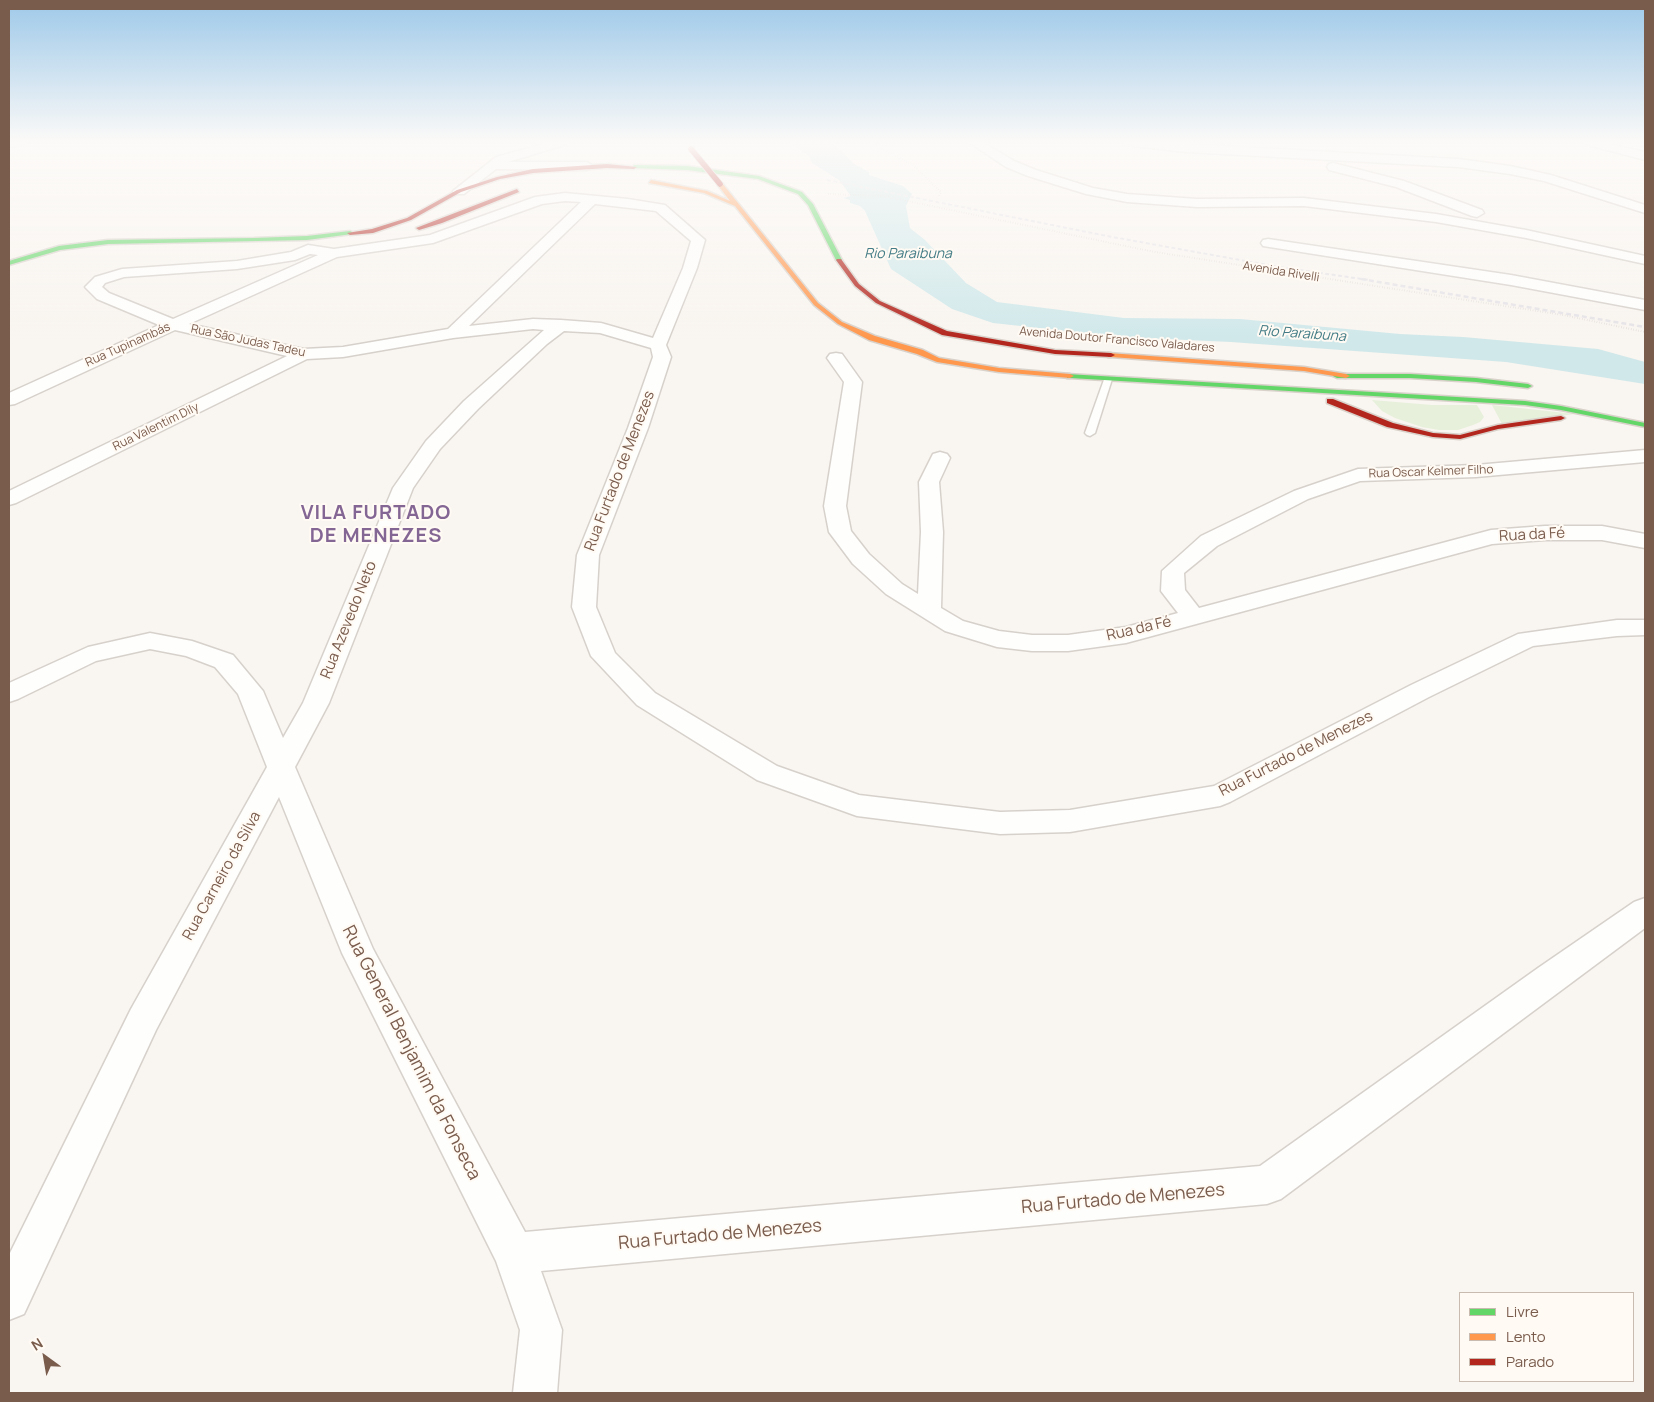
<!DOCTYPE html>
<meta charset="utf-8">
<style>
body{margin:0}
#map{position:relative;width:1654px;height:1402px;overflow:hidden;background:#f9f5f0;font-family:Manrope,sans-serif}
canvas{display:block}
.frame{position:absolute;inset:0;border:10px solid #7a5c4d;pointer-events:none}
.legend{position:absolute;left:1459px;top:1292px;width:175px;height:90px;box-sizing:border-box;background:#fffaf3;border:1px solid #cabbb1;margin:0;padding:6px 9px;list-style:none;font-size:15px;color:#7a5c4d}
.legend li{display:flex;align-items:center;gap:10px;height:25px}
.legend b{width:25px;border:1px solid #cabbb1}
.north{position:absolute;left:20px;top:1332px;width:50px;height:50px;-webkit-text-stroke:4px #fffaf3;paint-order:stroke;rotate:328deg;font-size:14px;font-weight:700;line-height:20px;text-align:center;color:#7a5c4d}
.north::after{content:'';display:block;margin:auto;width:18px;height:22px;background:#7a5c4d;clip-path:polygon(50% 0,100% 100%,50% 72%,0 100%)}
</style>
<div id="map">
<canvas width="1654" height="1402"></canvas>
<div class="frame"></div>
<ul class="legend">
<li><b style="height:6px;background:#63d668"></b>Livre</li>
<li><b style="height:6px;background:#ff974d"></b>Lento</li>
<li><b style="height:6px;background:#b3261e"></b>Parado</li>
</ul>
<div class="north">N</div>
</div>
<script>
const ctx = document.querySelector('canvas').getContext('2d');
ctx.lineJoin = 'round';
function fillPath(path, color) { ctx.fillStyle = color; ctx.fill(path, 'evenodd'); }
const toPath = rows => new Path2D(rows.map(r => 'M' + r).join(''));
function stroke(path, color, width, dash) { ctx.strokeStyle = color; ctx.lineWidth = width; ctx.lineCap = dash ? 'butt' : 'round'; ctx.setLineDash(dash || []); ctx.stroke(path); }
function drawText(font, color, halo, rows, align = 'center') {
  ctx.font = font + ' Manrope,sans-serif'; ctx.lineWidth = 4; ctx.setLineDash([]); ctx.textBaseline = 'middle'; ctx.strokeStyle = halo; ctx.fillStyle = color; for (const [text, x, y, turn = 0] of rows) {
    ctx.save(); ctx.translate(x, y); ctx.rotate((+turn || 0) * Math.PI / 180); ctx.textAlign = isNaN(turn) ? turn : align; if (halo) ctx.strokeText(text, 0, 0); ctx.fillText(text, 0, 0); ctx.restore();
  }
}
const green = toPath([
 [1372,400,1432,405,1477,405,1484,417,1480,422,1473,425,1458,430,1439,430,1422,427,1395,418,1382,411],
 [1492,405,1575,414,1502,424]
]);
const water = toPath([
 [790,143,834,143,854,164,869,172,869,175,903,186,912,194,906,206,910,228,925,240,966,283,997,302,1124,318,1240,319,1400,334,1463,337,1598,349,1645,362,1645,384,1506,362,1231,342,1122,337,993,323,952,309,891,269,865,211,860,206,850,203,850,200,843,198,851,196,839,180,812,163,809,156]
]);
const path = toPath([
 [871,143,913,165,941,192,939,196],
 [828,194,883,196,1155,252,1563,315,1645,332]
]);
const lane = toPath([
 [1105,377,1112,379,1095,433,1090,436,1087,435,1085,433,1105,377]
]);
const street = toPath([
 [9,143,24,143,22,145,9,147,9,143],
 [547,143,566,143,564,145,508,162,587,162,593,166,587,170,496,169,464,194,454,194,453,191,496,157,547,143],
 [970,143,984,143,1014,161,1036,170,1093,188,1127,194,1197,199,1304,198,1436,214,1526,230,1645,256,1645,264,1526,238,1436,222,1304,206,1197,207,1127,202,1086,194,1028,176,1006,167,970,143],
 [1127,143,1170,143,1458,159,1510,166,1551,175,1645,205,1645,213,1544,181,1510,174,1458,167,1186,152,1133,146,1127,143],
 [1586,143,1606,143,1645,152,1645,160,1588,145,1586,143],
 [1333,163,1404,181,1482,210,1484,213,1477,217,1472,216,1396,187,1329,170,1327,167,1329,164,1333,163],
 [565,193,628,199,665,205,705,240,697,268,666,345,671,357,648,428,599,555,596,607,615,653,655,693,777,766,859,795,1000,812,1070,810,1214,786,1411,685,1518,634,1617,620,1645,620,1645,635,1617,636,1533,646,1429,697,1230,802,1220,806,1070,832,1000,834,857,816,757,780,637,705,591,656,572,607,577,555,628,428,653,357,651,348,600,333,564,331,547,344,478,409,440,449,413,488,329,703,295,767,373,949,525,1232,1260,1166,1538,968,1634,902,1645,898,1645,928,1281,1199,1267,1204,541,1271,562,1330,557,1393,513,1393,520,1330,496,1261,342,953,279,797,156,1030,24,1314,9,1320,9,1255,131,1009,267,767,238,694,215,667,186,656,150,649,96,661,18,699,9,702,9,683,88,647,150,633,192,641,233,655,263,691,283,738,303,703,393,488,426,441,464,401,544,330,533,329,453,338,343,357,307,359,16,503,9,505,9,491,287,356,175,330,15,404,9,405,9,393,159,325,97,299,85,287,95,277,122,269,237,261,291,252,308,245,334,249,430,235,535,197,565,193],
 [565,201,581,202,448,329,343,347,304,349,189,324,337,257,433,243,542,204,565,201],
 [595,204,656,211,691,241,683,268,653,338,601,323,561,320,533,319,469,326,595,204],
 [310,254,318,255,173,319,109,293,102,287,105,283,124,277,237,269,295,260,310,254],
 [1268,239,1511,275,1645,300,1645,310,1511,285,1263,246,1261,243,1263,240,1268,239],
 [836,353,842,354,862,382,846,506,851,531,869,554,902,584,918,594,921,532,919,482,933,454,940,452,947,454,950,458,939,482,943,532,941,608,963,621,999,631,1032,635,1068,635,1126,627,1178,613,1161,591,1162,571,1201,536,1294,491,1358,469,1476,465,1645,450,1645,462,1476,477,1360,481,1308,499,1217,546,1184,573,1185,590,1199,608,1491,530,1545,526,1602,526,1645,534,1645,548,1602,540,1545,540,1492,544,1126,643,1068,651,1032,651,997,647,945,631,886,594,853,564,829,532,824,506,844,382,827,358,830,354,836,353]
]);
const fast = toPath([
 [634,165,687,166,759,176,802,192,813,204,842,260,839,262,836,260,808,205,798,194,758,179,687,170,632,168,634,165],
 [350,231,352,232,352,234,307,240,108,244,60,250,9,265,9,261,59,246,108,240,254,238,307,236,350,231],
 [1067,374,1525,401,1561,406,1645,423,1645,427,1561,410,1525,405,1070,378,1067,378,1067,374],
 [1334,374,1410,374,1476,378,1528,384,1532,386,1528,388,1476,382,1410,378,1337,378,1333,376,1334,374]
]);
const slow = toPath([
 [651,180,707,191,730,201,717,184,722,183,818,303,842,322,875,336,923,350,939,358,999,368,1070,374,1074,376,1070,378,999,372,937,362,917,354,869,340,838,324,814,305,735,206,704,193,649,183,651,180],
 [1108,353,1304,367,1346,374,1350,376,1346,378,1304,371,1111,357,1108,357,1108,353]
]);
const jam = toPath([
 [607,164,637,167,634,169,607,168,533,173,500,179,461,192,411,220,373,233,350,235,347,233,372,229,407,218,457,190,497,177,533,169,607,164],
 [517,189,519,192,442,223,419,230,416,228,517,189],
 [837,259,841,259,859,284,880,301,947,331,1055,350,1111,353,1115,355,1111,357,1055,354,942,335,876,303,855,286,836,260,837,259],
 [1327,399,1333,399,1393,423,1433,433,1460,435,1498,425,1561,416,1565,418,1561,420,1498,429,1460,439,1433,437,1387,427,1327,403,1327,399]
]);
const railFar1 = toPath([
 [827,180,1107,236,1279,267,1369,280]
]);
const rail = toPath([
 [1361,279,1645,327]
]);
const jamBridge = toPath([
 [691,149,720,184]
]);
const farStreetnames = [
 ["Avenida Rivelli",1281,272,9],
 ["Avenida Doutor Francisco Valadares",1117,340,5],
 ["Rua São Judas Tadeu",248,341,12],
 ["Rua Tupinambás",128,345,-24],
 ["Rua Valentim Dily",156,427,-26],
 ["Rua Oscar Kelmer Filho",1431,472,-2]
];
const farWaternames = [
 ["Rio Paraibuna",908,254],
 ["Rio Paraibuna",1302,334,4]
];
const streetNames = [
 ["Rua Furtado de Menezes",620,471,-69],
 ["Rua da Fé",1532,535,-3],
 ["Rua Azevedo Neto",349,620,-68],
 ["Rua da Fé",1139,629,-13],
 ["Rua Furtado de Menezes",1296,754,-27],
 ["Rua Carneiro da Silva",222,876,-61]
];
const nearStreetnames = [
 ["Rua General Benjamim da Fonseca",411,1053,63],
 ["Rua Furtado de Menezes",1123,1199,-5],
 ["Rua Furtado de Menezes",720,1235,-5]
];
const districtNames = [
 ["VILA FURTADO",376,513],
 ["DE MENEZES",376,536]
];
fillPath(green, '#e7f0db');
fillPath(water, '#d0e8ea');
stroke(lane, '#d7d1cb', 3);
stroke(street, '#d7d1cb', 3);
stroke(fast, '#d9d2cb', 3);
stroke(slow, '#d9d2cb', 3);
stroke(jam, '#d9d2cb', 3);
stroke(path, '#dcd5d0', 2, [0.5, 2]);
fillPath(lane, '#fefefd');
fillPath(street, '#fefefd');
fillPath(fast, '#63d668');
fillPath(slow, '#ff974d');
fillPath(jam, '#b3261e');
stroke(railFar1, '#e6e3e7', 2, [4, 2.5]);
stroke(rail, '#e6e3e7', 2.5, [5, 3]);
stroke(jamBridge, '#dad1cc', 7, []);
stroke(jamBridge, '#b3261e', 5.5);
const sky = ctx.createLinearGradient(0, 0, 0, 339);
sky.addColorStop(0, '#9ec9e9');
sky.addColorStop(0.42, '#fcfaf8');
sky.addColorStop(1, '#fcfaf800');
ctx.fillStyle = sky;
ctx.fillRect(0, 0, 1654, 339);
drawText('12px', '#7a5c4d', '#fffaf3', farStreetnames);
drawText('italic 14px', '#437c86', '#fffaf3', farWaternames);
drawText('15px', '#7a5c4d', '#fffaf3', streetNames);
drawText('18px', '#7a5c4d', '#fffaf3', nearStreetnames);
ctx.letterSpacing = '1px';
drawText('bold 20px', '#846695', '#fffaf3', districtNames);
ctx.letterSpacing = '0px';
</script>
